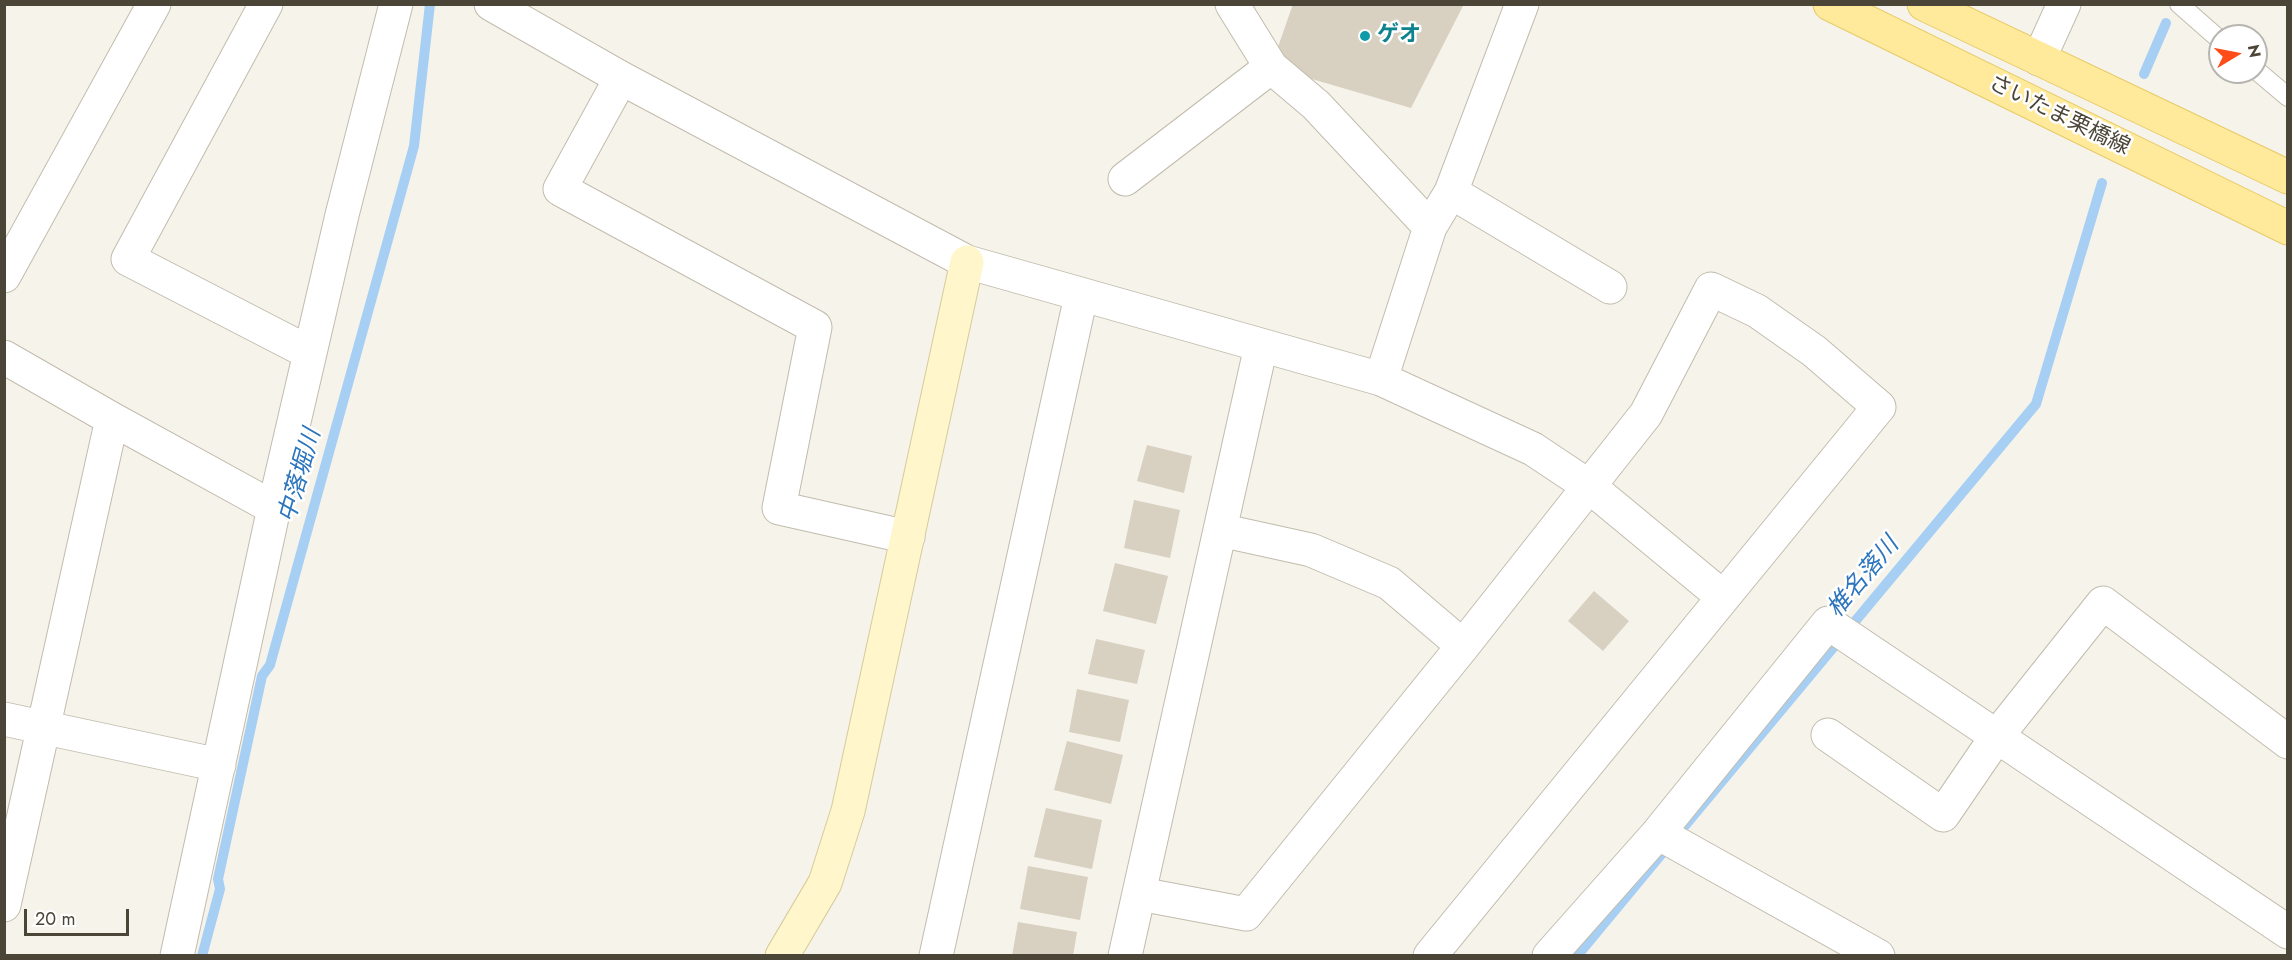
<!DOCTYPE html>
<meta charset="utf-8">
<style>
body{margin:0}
#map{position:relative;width:2292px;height:960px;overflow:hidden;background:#f6f3eb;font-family:Jost,sans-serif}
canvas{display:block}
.frame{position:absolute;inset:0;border:6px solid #4b4538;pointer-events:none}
.north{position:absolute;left:2208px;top:24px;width:60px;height:60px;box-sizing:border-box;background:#fff;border:2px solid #b7b5af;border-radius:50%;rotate:80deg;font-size:16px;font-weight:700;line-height:24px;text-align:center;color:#4b4538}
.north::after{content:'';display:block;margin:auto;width:21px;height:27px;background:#ff4c19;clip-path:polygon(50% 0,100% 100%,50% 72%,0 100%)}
.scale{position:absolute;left:24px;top:909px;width:105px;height:27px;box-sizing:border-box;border:3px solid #4b4538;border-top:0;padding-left:8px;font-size:18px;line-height:21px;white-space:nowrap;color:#4b4538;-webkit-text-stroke:4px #fff;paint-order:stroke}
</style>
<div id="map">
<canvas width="2292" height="960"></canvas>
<div class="frame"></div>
<div class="north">N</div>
<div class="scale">20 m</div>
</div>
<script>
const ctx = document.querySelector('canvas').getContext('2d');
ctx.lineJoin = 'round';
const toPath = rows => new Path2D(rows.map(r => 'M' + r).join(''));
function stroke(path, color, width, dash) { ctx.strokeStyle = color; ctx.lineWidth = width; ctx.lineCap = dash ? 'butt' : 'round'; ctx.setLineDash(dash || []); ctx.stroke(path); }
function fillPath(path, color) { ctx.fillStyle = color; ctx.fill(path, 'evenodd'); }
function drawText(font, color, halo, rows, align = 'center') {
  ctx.font = font + ' Jost,"Noto Sans JP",sans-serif'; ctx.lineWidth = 5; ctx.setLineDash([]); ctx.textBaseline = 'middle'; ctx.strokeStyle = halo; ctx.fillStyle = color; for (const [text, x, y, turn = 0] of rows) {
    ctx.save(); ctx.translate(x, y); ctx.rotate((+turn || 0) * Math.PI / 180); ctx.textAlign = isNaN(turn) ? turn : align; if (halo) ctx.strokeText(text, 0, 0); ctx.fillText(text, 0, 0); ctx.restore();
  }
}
const stream = toPath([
 [2144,74,2166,23],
 [1683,828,2036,404,2102,183],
 [202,956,220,889,218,879,262,676,270,665,414,146,430,4],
 [1577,956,1669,845]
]);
const building = toPath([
 [1293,4,1464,4,1411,108,1271,67],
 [1147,445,1192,456,1184,493,1137,481],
 [1134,500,1180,510,1170,558,1124,548],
 [1115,563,1168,576,1156,624,1103,611],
 [1594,591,1629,621,1603,651,1568,621],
 [1096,639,1145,650,1137,684,1088,674],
 [1077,689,1129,700,1120,742,1069,732],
 [1067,741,1123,755,1111,804,1054,790],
 [1046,808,1102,820,1092,869,1034,857],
 [1028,866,1088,877,1080,920,1020,909],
 [1018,922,1077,932,1073,956,1012,956]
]);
const lane = toPath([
 [2179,4,2220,40],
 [2256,70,2288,97]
]);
const street = toPath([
 [266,4,128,259,310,353],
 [491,4,621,78,967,262,1381,379,1533,449,1590,487,1723,597],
 [1232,4,1271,67,1316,105,1430,227],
 [2039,59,2064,4],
 [621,78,560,189,815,327,779,508,908,537],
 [1125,179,1271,67],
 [1451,192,1610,287],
 [4,276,154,4],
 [4,357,112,419,274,508],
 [1381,379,1430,227,1451,192,1522,4],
 [1220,530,1311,550,1389,583,1463,646],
 [4,719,219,765],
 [1828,735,1943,815,1997,736,2103,603,2288,742],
 [1658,833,1878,956],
 [1140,894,1246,914,1463,646,1646,414,1711,289,1757,311,1814,351,1879,407,1430,956],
 [4,905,112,419],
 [177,956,274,508,342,215,396,4],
 [936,956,1081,296],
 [1125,956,1261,346],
 [1549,956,1658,833,1828,623,2288,932]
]);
const secondary = toPath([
 [782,956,825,883,848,811,967,262]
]);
const primary = toPath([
 [1830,4,2288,228],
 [1924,4,2288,177]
]);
const markers = [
 [1365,36,6,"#0f9aa8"]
];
const cultureNames = [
 ["ゲオ",1377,36]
];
const streetNames = [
 ["さいたま栗橋線",2059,116,26]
];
const waterNames = [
 ["中落堀川",301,476,-74],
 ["椎名落川",1864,578,-50]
];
stroke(stream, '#a7cff3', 10);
fillPath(building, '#d8d0c0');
stroke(lane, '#c2bcad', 20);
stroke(street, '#c2bcad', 35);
stroke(secondary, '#d7cb9a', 35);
stroke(primary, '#e8ca67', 35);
stroke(lane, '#fff', 18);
stroke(street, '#fff', 33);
stroke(secondary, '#fff6cc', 33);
stroke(primary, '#ffea9b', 33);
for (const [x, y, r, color] of markers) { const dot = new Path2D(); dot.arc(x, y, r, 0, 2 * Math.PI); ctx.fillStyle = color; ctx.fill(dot); stroke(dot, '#fff', 2); }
drawText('bold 22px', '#0d838f', '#fff', cultureNames, 'left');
drawText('22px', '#4b4538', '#fff', streetNames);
drawText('italic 24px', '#2d75bc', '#fff', waterNames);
</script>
